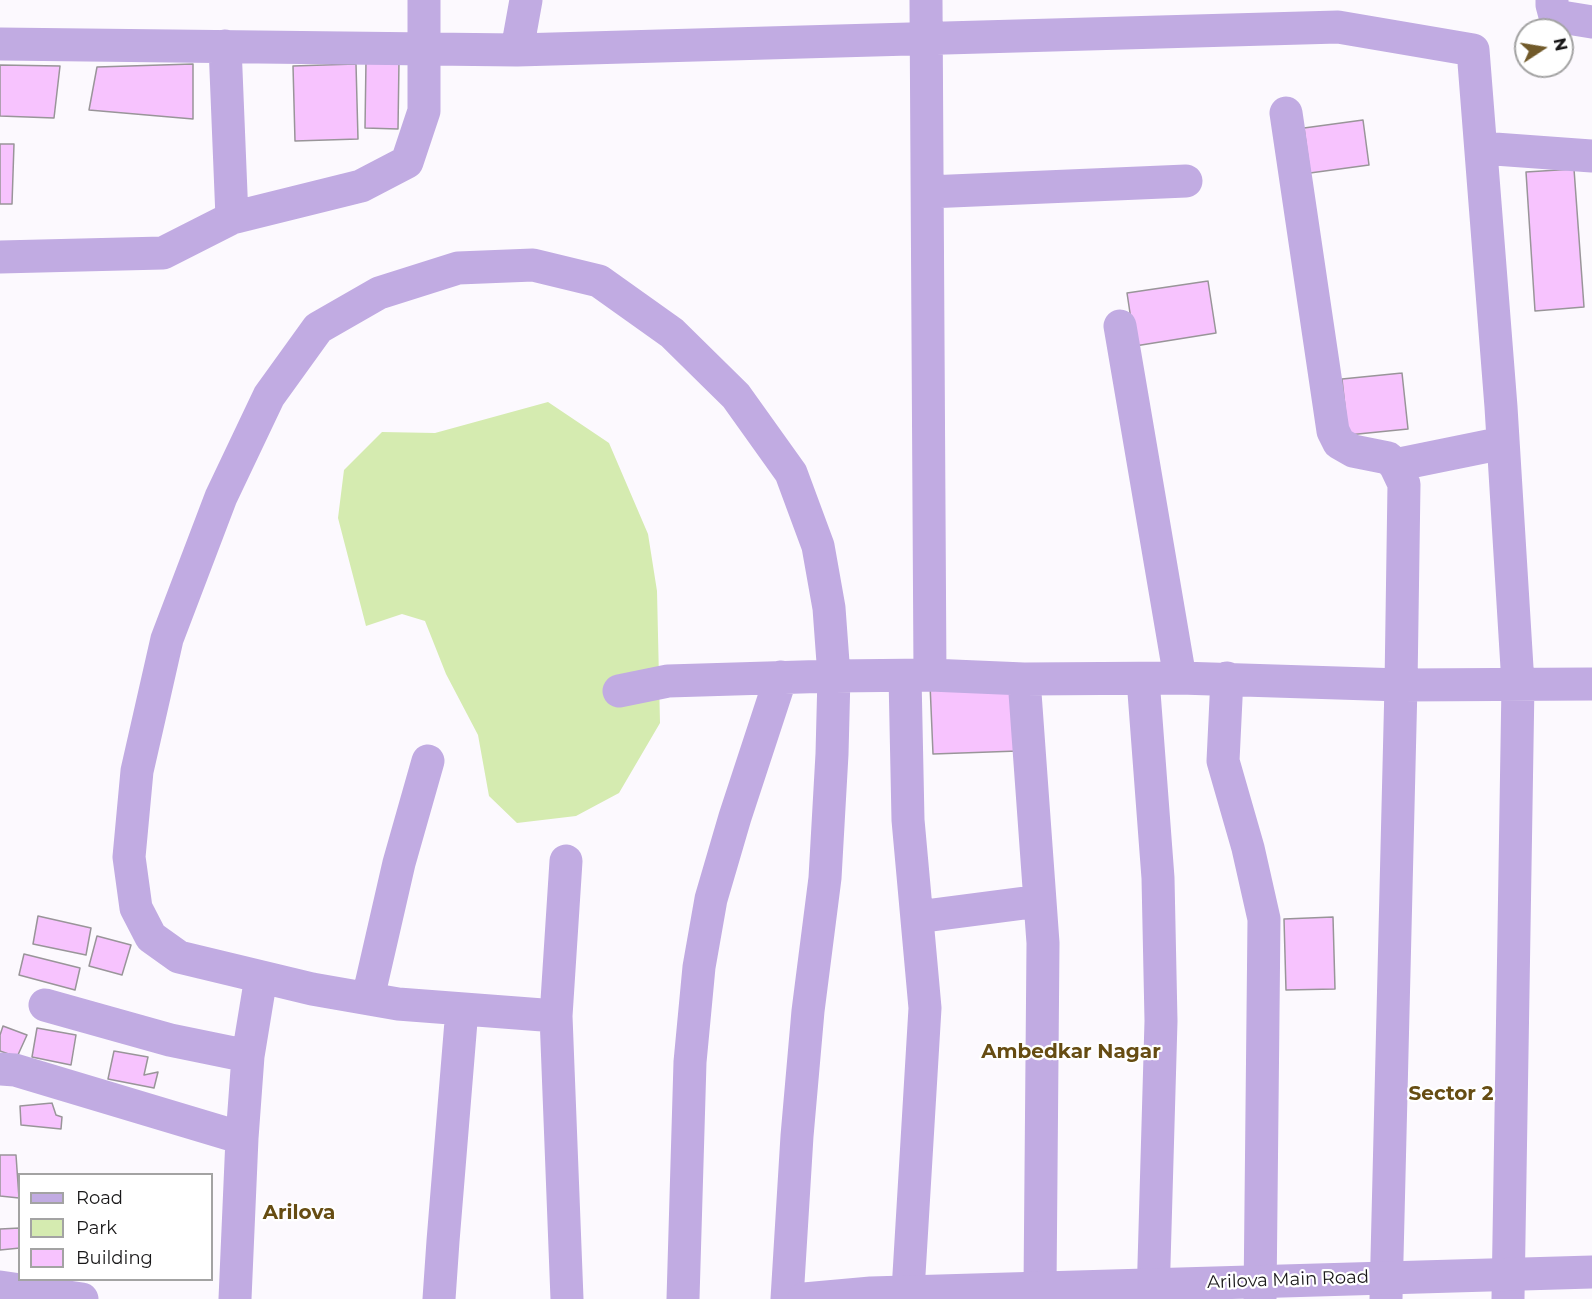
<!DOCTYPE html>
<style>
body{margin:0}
#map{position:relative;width:1592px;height:1299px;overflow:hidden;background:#fcf9fe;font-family:Montserrat,sans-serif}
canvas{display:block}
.legend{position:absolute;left:18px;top:1173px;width:195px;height:108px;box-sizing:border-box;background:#fff;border:2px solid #a3a3a3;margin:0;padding:8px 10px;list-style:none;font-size:18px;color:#191819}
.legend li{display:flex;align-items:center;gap:12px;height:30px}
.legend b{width:30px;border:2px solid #a3a3a3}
.north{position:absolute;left:1514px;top:18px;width:60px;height:60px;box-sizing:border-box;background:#fff;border:2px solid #a3a3a3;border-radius:50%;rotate:78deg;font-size:16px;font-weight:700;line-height:24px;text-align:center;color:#191819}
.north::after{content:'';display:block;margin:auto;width:21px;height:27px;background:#715a2a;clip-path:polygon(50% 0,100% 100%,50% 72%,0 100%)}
</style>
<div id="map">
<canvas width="1592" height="1299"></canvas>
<ul class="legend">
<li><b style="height:8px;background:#c1abe2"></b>Road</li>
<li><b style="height:16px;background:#d5ebb0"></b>Park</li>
<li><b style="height:16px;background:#f7c3fe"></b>Building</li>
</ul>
<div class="north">N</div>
</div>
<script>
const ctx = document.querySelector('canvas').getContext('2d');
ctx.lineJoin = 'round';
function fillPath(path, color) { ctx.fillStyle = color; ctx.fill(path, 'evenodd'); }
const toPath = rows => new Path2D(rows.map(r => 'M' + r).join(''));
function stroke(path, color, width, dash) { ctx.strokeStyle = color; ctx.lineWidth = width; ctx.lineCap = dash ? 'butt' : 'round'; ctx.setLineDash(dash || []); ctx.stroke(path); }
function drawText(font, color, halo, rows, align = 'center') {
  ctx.font = font + ' Montserrat,sans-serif'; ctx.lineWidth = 4.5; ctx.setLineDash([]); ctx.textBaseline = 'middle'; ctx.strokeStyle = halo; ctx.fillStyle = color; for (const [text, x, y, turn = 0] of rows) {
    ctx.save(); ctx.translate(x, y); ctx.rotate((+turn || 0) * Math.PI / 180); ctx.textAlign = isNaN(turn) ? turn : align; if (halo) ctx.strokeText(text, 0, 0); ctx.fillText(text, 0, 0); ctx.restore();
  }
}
const green = toPath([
 [548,402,609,443,648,534,657,591,660,723,619,793,576,816,517,823,489,796,478,735,446,674,425,621,402,614,366,626,338,518,344,470,382,432,435,433]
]);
const building = toPath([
 [366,61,399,61,398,129,365,128,366,61],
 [193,64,193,119,89,110,97,67,193,64],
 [356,64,358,139,295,141,293,66,356,64],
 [0,65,60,66,54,118,0,116,0,65],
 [1363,120,1369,165,1310,173,1304,128,1363,120],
 [0,144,14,144,12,204,0,204,0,144],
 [1574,169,1584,307,1535,311,1526,172,1574,169],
 [1208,281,1216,333,1135,346,1127,293,1208,281],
 [1402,373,1408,429,1348,435,1342,379,1402,373],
 [1016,681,1018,751,933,754,930,684,1016,681],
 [38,916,91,928,86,955,33,944,38,916],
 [1333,917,1335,989,1286,990,1284,919,1333,917],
 [97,936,131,945,122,975,89,966,97,936],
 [24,954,80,968,75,990,19,975,24,954],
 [3,1026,27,1035,17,1057,0,1051,0,1035,3,1026],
 [37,1028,76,1035,71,1065,32,1057,37,1028],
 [114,1051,148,1057,144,1075,158,1072,154,1088,108,1079,114,1051],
 [52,1103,56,1115,62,1117,61,1129,21,1125,20,1106,52,1103],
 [0,1155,16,1155,19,1198,0,1196,0,1155],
 [20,1228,20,1248,0,1250,0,1229,20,1228]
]);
const minor = toPath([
 [926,0,930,675],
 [1552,0,1552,5,1555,16,1592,22],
 [0,44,517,50,1338,27,1473,50,1501,407,1518,684,1508,1299],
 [225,46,232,218],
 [517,50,526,0],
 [1286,113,1333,431,1339,443,1353,451,1388,458,1395,465,1404,484,1401,685,1386,1299],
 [1481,148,1592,156],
 [928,192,1186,181],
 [0,257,163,253,232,218,361,186,407,162,424,111,424,0],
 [1120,326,1180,678],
 [1395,465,1503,443],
 [905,676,908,820,925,1008,908,1291],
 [1227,678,1223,761,1248,848,1264,919,1260,1299],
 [1024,679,1043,943,1040,1288],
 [1143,679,1158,878,1161,1021,1153,1299],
 [619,691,668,681,834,676,930,675,1024,679,1180,678,1401,685,1592,684],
 [566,861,556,1016,567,1299],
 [917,917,1040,901],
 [368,998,399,863,428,761],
 [45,1005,170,1040,248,1056,242,1138,235,1299],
 [556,1016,398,1004,312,989,179,957,151,937,136,908,129,857,137,771,167,639,221,497,269,396,318,328,379,293,458,268,533,265,599,281,672,333,736,396,791,473,818,546,829,608,834,676,832,754,825,878,808,1011,797,1136,787,1299],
 [248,1056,261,977],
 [0,1069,15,1070,242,1138],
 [439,1299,443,1241,462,1009],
 [683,1299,690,1062,699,967,711,899,735,817,781,677]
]);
const tertiary = toPath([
 [0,1287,82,1299],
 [804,1299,871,1293,1592,1272]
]);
const streetNames = [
 ["Arilova Main Road",1288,1280,-2]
];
const neighbourhoodNames = [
 ["Ambedkar Nagar",1071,1052],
 ["Sector 2",1451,1094],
 ["Arilova",299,1213]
];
fillPath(green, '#d5ebb0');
fillPath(building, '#f7c3fe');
stroke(building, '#999599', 1.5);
stroke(minor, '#c1abe2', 33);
stroke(tertiary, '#c1abe2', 33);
drawText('18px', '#191819', '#fff', streetNames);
drawText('bold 20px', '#664c12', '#fff', neighbourhoodNames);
</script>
